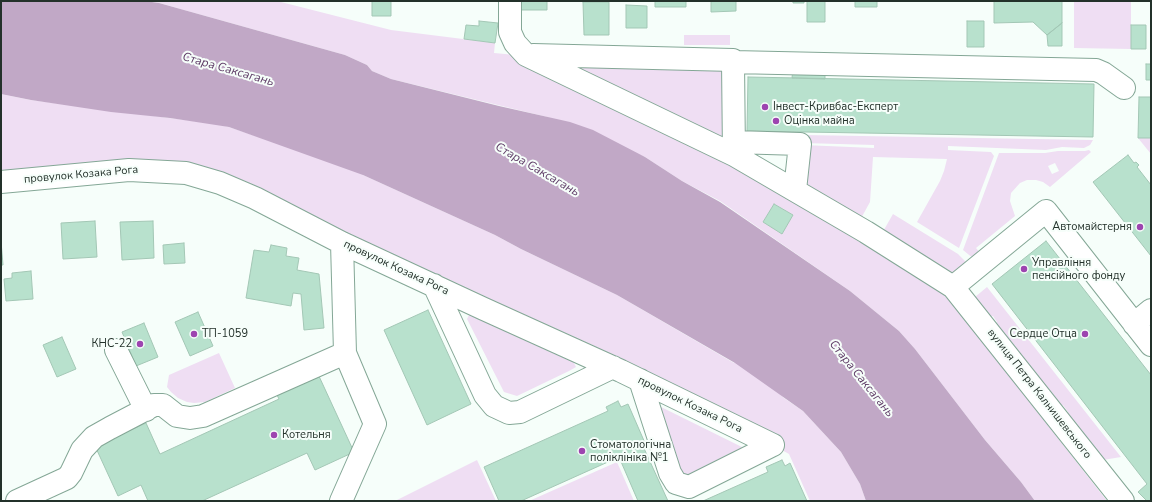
<!DOCTYPE html>
<meta charset="utf-8">
<style>
body{margin:0}
#map{position:relative;width:1152px;height:502px;overflow:hidden;background:#f6fefa;font-family:"Nunito Sans",sans-serif}
canvas{display:block}
.frame{position:absolute;inset:0;border:2px solid #23312a;pointer-events:none}
</style>
<div id="map">
<canvas width="1152" height="502"></canvas>
<div class="frame"></div>
</div>
<script>
const ctx = document.querySelector('canvas').getContext('2d');
ctx.lineJoin = 'round';
function fillPath(path, color) { ctx.fillStyle = color; ctx.fill(path, 'evenodd'); }
const toPath = rows => new Path2D(rows.map(r => 'M' + r).join(''));
function stroke(path, color, width, dash) { ctx.strokeStyle = color; ctx.lineWidth = width; ctx.lineCap = dash ? 'butt' : 'round'; ctx.setLineDash(dash || []); ctx.stroke(path); }
function drawText(font, color, halo, rows, align = 'center') {
  ctx.font = font + ' "Nunito Sans",sans-serif'; ctx.lineWidth = 4; ctx.setLineDash([]); ctx.textBaseline = 'middle'; ctx.strokeStyle = halo; ctx.fillStyle = color; for (const [text, x, y, turn = 0] of rows) {
    ctx.save(); ctx.translate(x, y); ctx.rotate((+turn || 0) * Math.PI / 180); ctx.textAlign = isNaN(turn) ? turn : align; if (halo) ctx.strokeText(text, 0, 0); ctx.fillText(text, 0, 0); ctx.restore();
  }
}
const green = toPath([
 [145,1,277,1,391,30,495,43,494,53,516,55,729,163,862,240,943,294,954,305,1107,501,1035,501,1021,482,985,440,915,349,899,331,850,291,720,201,682,181,645,157,547,117,391,79,372,71,367,65,345,55,159,3],
 [774,204,793,215,782,233,763,222],
 [1074,1,1131,1,1131,49,1074,48],
 [684,35,730,35,730,45,684,45],
 [561,61,730,63,731,150],
 [1,94,31,100,216,124,229,127,329,161,363,165,363,175,495,235,521,249,617,295,734,363,745,358,784,398,803,411,841,452,860,484,866,501,810,501,789,454,773,445,205,178,1,182],
 [803,135,1093,140,1090,145,1084,148,1062,147,1046,150,948,146,948,150,991,152,994,156,959,248,917,222,940,181,944,171,947,159,873,157,870,202,859,222,799,187,803,145,874,148,874,145,803,143],
 [1138,138,1151,138,1151,154],
 [1089,150,1091,152,1050,187,1043,182,1036,180,1027,180,1020,183,1011,193,1010,201,1015,216,976,248,981,254,974,259,963,250,999,153,1045,153,1058,151,1085,151],
 [1055,163,1059,171,1052,174,1048,166],
 [893,214,958,254,968,264,956,274,949,275,881,235],
 [987,287,1121,457,1103,460,1067,414,1068,412,1063,405,1061,407,996,323,997,322,993,316,990,317,975,297],
 [470,313,572,359,576,367,569,371,517,396,504,392,467,319],
 [219,353,235,388,205,402,194,403,187,402,178,398,171,392,167,387,169,375],
 [657,405,746,449,690,476,681,474],
 [477,460,496,501,395,501],
 [617,462,634,501,529,501]
]);
const water = toPath([
 [1,1,145,1,159,3,345,55,367,65,372,71,391,79,499,106,570,122,593,130,645,157,682,181,720,202,850,291,899,331,915,349,985,440,1021,482,1035,501,866,501,860,484,841,452,803,411,735,363,617,295,521,249,495,235,363,175,229,127,170,118,111,112,31,100,1,94]
]);
const building = toPath([
 [372,1,391,1,391,16,372,16,372,1],
 [519,1,547,1,547,10,519,10,519,1],
 [655,1,686,1,686,7,655,7,655,1],
 [711,1,736,1,736,11,711,12,711,1],
 [793,1,804,1,804,3,793,3,793,1],
 [807,1,825,1,825,22,807,22,807,1],
 [855,1,877,1,877,7,855,7,855,1],
 [994,1,1062,1,1062,23,1047,35,1033,22,994,23,994,1],
 [583,2,609,2,609,35,584,35,583,2],
 [626,5,647,6,647,28,626,28,626,5],
 [479,21,498,23,495,43,464,39,466,25,479,26,479,21],
 [967,21,984,21,984,47,967,47,967,21],
 [1062,23,1062,46,1048,46,1047,35,1062,23],
 [1131,25,1146,25,1146,49,1131,49,1131,25],
 [1146,64,1151,64,1151,80,1146,80,1146,64],
 [793,68,825,69,825,79,792,78,793,68],
 [748,77,1094,84,1093,137,747,131,748,77],
 [1139,97,1151,97,1151,138,1138,138,1139,97],
 [1128,155,1134,163,1136,162,1139,165,1137,167,1151,185,1151,256,1093,182,1128,155],
 [774,204,793,215,782,234,763,222,774,204],
 [95,221,97,257,63,259,61,223,95,221],
 [153,221,154,258,122,260,120,222,153,221],
 [1,241,3,265,1,265,1,241],
 [1046,241,1151,375,1151,501,1147,501,1138,492,1147,484,992,284,1046,241],
 [184,243,185,263,164,264,163,245,184,243],
 [271,245,287,248,286,256,299,258,297,270,319,274,324,328,304,330,301,294,293,293,291,306,246,298,254,250,269,252,271,245],
 [31,271,33,299,6,301,4,279,12,278,12,273,31,271],
 [428,310,471,404,427,425,384,330,428,310],
 [198,312,213,346,190,356,175,322,198,312],
 [144,323,158,357,136,366,122,332,144,323],
 [62,337,76,369,57,377,43,345,62,337],
 [318,374,354,452,315,470,307,453,202,501,148,501,141,485,118,496,95,446,146,423,160,454,279,399,276,393,318,374],
 [618,401,621,407,628,404,645,443,642,444,668,501,638,501,619,457,521,501,499,501,484,467,608,411,606,407,618,401],
 [782,460,785,466,790,463,807,501,703,501,768,472,766,467,782,460]
]);
const minor = toPath([
 [510,1,510,32,515,43,526,55,734,155,866,232,953,287,1123,501],
 [533,55,733,60,733,62,1096,70,1103,73,1124,88],
 [733,62,734,155],
 [734,142,800,144,795,190],
 [1,182,129,170,186,173,220,183,255,198,342,243,484,309,621,371,773,445],
 [434,285,485,395,494,406,509,413,520,412,613,367],
 [953,287,1046,211,1151,345],
 [1134,324,1151,310],
 [116,350,146,410],
 [640,380,670,473,676,483,689,487,773,445],
 [17,501,67,478,71,473,82,450,94,437,110,428,154,405,163,405,177,416,190,418,203,416,345,353,342,243],
 [341,501,375,424,345,353]
]);
const markers = [
 [765,107,4,"#9d44b0"],
 [776,121,4,"#9d44b0"],
 [1140,227,4,"#9d44b0"],
 [1024,269,4,"#9d44b0"],
 [194,334,4,"#9d44b0"],
 [1085,334,4,"#9d44b0"],
 [140,344,4,"#9d44b0"],
 [274,435,4,"#9d44b0"],
 [582,451,4,"#9d44b0"]
];
const poiNames = [
 ["Інвест-Кривбас-Експерт",773,107],
 ["Оцінка майна",784,121],
 ["Автомайстерня",1132,227,"right"],
 ["Управління",1032,263],
 ["пенсійного фонду",1032,276],
 ["ТП-1059",202,334],
 ["Сердце Отца",1077,334,"right"],
 ["КНС-22",132,344,"right"],
 ["Котельня",282,435],
 ["Стоматологічна",590,445],
 ["поліклініка №1",590,458]
];
const streetNames = [
 ["провулок Козака Рога",81,175,-5],
 ["провулок Козака Рога",396,268,25],
 ["вулиця Петра Калнишевського",1039,394,52],
 ["провулок Козака Рога",690,405,26]
];
const waterNames = [
 ["Стара Саксагань",228,70,16],
 ["Стара Саксагань",537,170,30],
 ["Стара Саксагань",861,379,51]
];
fillPath(green, '#efdef3');
fillPath(water, '#c1a8c6');
fillPath(building, '#b8e1cd');
stroke(building, '#a3c7b5', 1);
stroke(minor, '#84a796', 24);
stroke(minor, '#fff', 22);
for (const [x, y, r, color] of markers) { const dot = new Path2D(); dot.arc(x, y, r, 0, 2 * Math.PI); ctx.fillStyle = color; ctx.fill(dot); stroke(dot, '#f6fefa', 1.5); }
drawText('11px', '#23312a', '#f6fefa', poiNames, 'left');
drawText('11px', '#23312a', '#f6fefa', streetNames);
drawText('italic 12px', '#5e3b66', '#f6fefa', waterNames);
</script>
